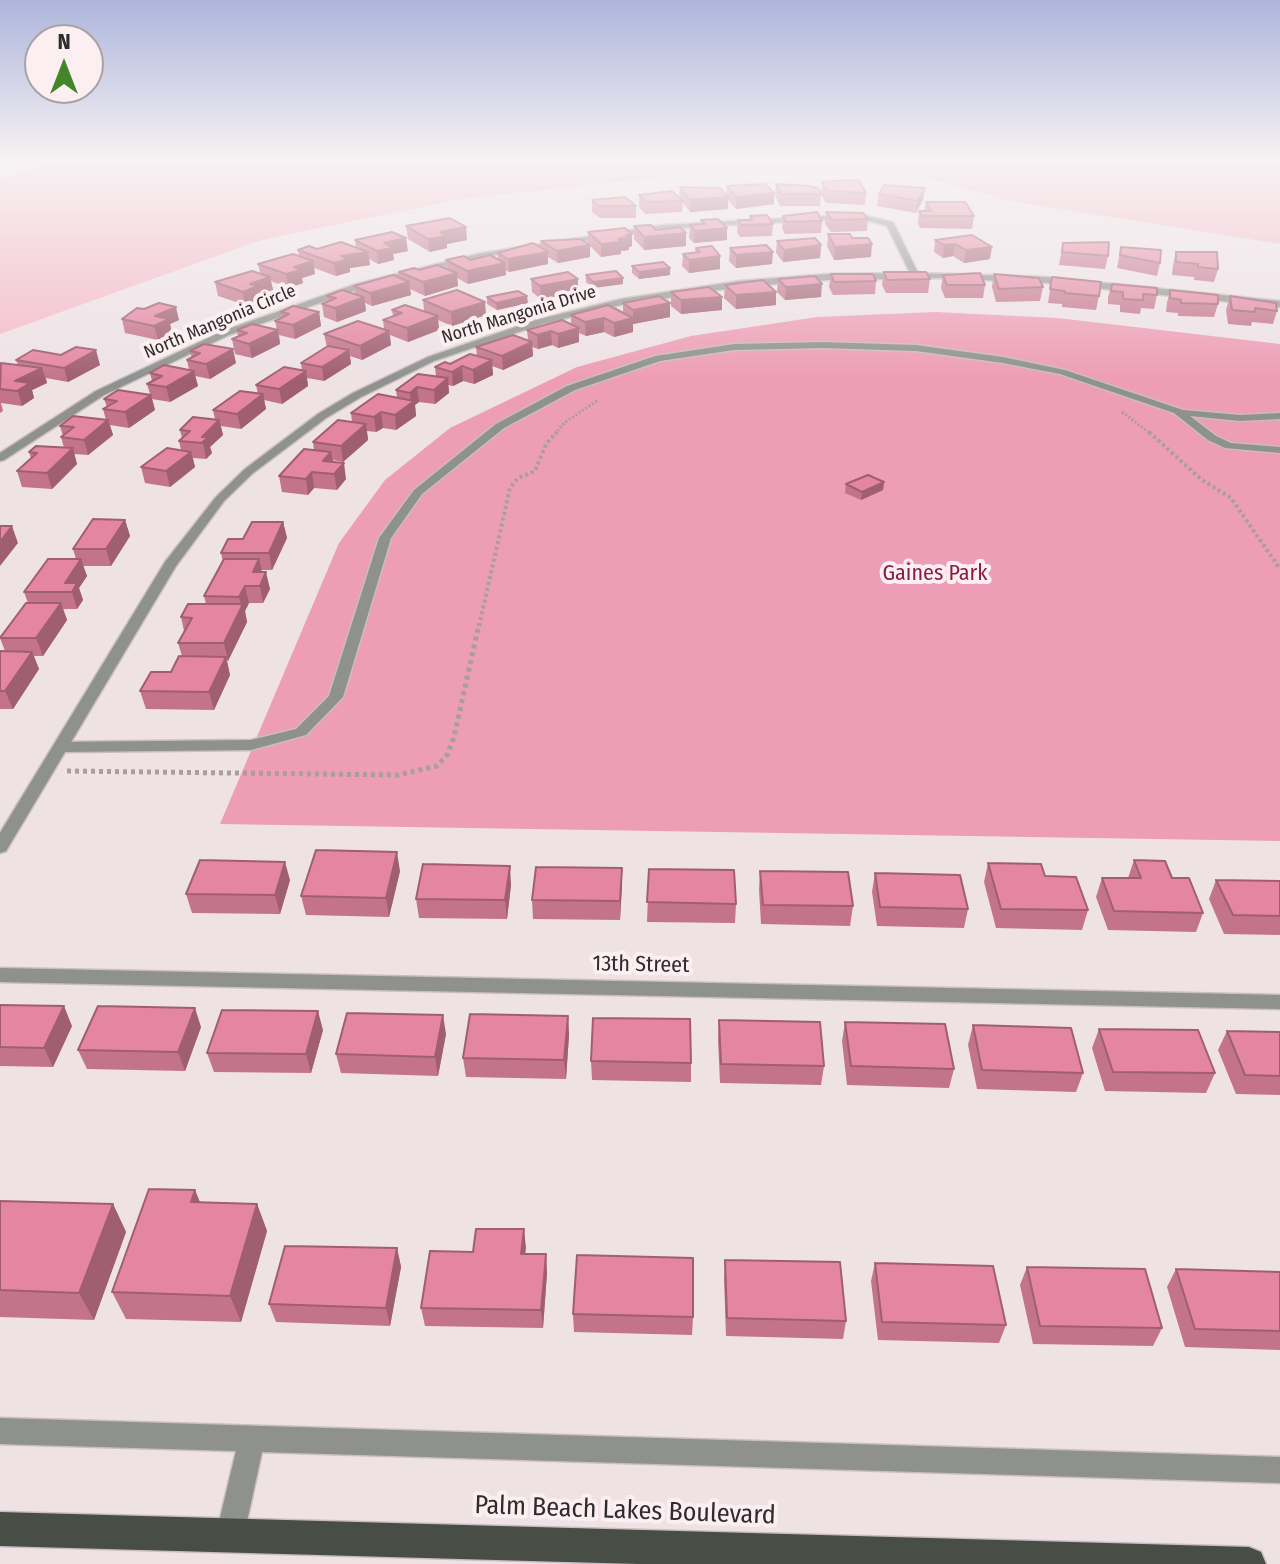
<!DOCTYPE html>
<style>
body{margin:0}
#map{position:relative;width:1280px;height:1564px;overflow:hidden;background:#eee2e5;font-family:"Fira Sans Condensed",sans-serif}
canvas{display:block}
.north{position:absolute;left:24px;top:24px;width:80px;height:80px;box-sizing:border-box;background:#fceff2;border:2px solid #aaa1a3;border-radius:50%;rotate:0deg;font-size:22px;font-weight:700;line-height:32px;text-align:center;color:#302b2c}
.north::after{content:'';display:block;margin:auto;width:28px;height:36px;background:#438629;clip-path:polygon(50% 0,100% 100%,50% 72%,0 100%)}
</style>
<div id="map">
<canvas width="1280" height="1564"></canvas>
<div class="north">N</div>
</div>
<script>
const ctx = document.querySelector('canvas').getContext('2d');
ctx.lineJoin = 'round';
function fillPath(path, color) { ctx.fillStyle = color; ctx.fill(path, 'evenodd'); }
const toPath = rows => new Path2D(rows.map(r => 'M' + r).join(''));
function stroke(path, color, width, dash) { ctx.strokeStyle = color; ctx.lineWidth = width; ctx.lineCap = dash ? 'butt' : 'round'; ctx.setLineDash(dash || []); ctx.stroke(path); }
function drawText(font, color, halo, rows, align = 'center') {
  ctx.font = font + ' "Fira Sans Condensed",sans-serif'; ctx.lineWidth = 8; ctx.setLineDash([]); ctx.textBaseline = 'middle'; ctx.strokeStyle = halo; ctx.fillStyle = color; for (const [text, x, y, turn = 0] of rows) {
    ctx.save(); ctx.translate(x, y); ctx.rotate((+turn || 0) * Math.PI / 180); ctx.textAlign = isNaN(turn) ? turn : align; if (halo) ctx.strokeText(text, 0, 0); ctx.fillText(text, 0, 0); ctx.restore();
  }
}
const green = toPath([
 [935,312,1058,318,1280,344,1280,841,220,824,339,543,385,480,450,428,577,367,691,336,817,317]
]);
const water = toPath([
 [40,161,1280,161,1280,244,1011,201,911,174,720,171,461,199,261,240,0,334,0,178,29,171]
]);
const pathFar2 = toPath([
 [1122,412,1151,434],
 [555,434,564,423,598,400]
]);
const pathFar1 = toPath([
 [1149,432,1202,480,1231,498,1280,569],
 [479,626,510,488,518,478,535,471,546,444,557,432]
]);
const path = toPath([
 [67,771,398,775,437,766,447,755,454,737,479,624]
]);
const lane = toPath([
 [823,342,916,345,1003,357,1065,370,1183,410,1240,415,1280,413,1280,419,1240,421,1190,416,1216,436,1231,443,1280,447,1280,453,1225,448,1208,440,1174,413,1060,374,1003,363,916,351,823,348,734,350,660,361,575,390,504,428,422,494,391,538,343,697,306,735,251,750,61,752,53,747,61,742,251,740,296,729,329,696,379,538,414,490,496,424,567,386,655,356,734,344,823,342]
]);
const street = toPath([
 [858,214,893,222,918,273,1046,277,1280,301,1280,307,1046,283,941,278,827,280,739,287,621,305,542,324,434,361,361,397,326,418,253,473,224,501,176,566,6,851,0,853,0,833,165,562,216,497,245,469,318,414,353,393,428,357,536,320,621,299,739,281,827,274,910,273,887,226,858,218,663,229,482,257,362,288,229,335,104,395,4,460,0,461,0,453,96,391,223,331,356,284,482,253,663,225,858,214],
 [0,968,1280,995,1280,1009,0,982,0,968],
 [0,1418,1280,1457,1280,1483,262,1452,244,1535,240,1545,230,1549,220,1545,216,1535,236,1451,0,1444,0,1418]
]);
const primary = toPath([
 [0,1512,1249,1547,1261,1552,1266,1564,638,1564,0,1546,0,1512]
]);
const wall = toPath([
 [822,182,866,193,865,205,826,203,821,195,820,206,780,206,775,195,776,184,821,193],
 [727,186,774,193,774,204,736,209,728,200,728,209,690,212,683,203,682,212,645,214,639,207,639,195,679,198,680,187,726,195],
 [925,188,923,199,916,213,877,206,879,194],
 [592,200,636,206,636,218,600,218,592,212],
 [926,202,974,216,972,229,920,228,918,223,919,211,924,211],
 [826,212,868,219,867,231,831,232,825,224],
 [750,216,773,224,772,236,740,237,737,232,738,220,749,220],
 [783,216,822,221,821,233,785,234,782,228],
 [701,220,727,240,694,243,689,238,690,225,701,224],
 [406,226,467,240,447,244,447,248,430,252,408,239],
 [634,226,656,230,686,246,644,250,634,239],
 [588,232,632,234,632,246,629,247,629,250,621,251,621,254,601,257,590,246,590,257,558,263,548,257,548,264,509,272,505,270,506,275,468,284,457,278,458,286,425,296,410,289,411,295,372,306,365,303,366,311,337,322,324,317,322,304,328,301,327,296,355,295,354,286,400,278,399,272,447,269,446,260,498,259,498,253,541,248,541,241,588,244],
 [828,234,852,238,871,257,834,260,827,246],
 [972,235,990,259,964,263,953,256,943,258,934,252,935,240],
 [355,240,408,251,393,254,394,260,378,264,369,259,370,265,350,268,350,272,336,276,314,268,315,274,302,278,303,283,288,288,271,281,273,290,260,294,261,300,245,305,218,296,215,282,260,273,258,264,299,256,298,250,356,248],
 [777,241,821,245,820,258,783,262,776,253],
 [1063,243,1108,256,1105,269,1059,265],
 [1121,247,1160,263,1157,276,1117,268],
 [696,248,720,269,689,273,682,266,683,254,695,252],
 [730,248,772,264,736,268,729,261],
 [1176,252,1218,269,1214,282,1194,280,1194,277,1172,275,1173,265],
 [632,266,670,268,670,275,639,279,632,273],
 [884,272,930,279,928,293,886,293,882,285],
 [831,274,876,281,875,294,833,295,829,287],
 [994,274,1043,287,1040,301,996,302,992,287],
 [586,275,623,284,593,288,586,282],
 [943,275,985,285,983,298,945,298,941,288],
 [1052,277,1099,296,1096,310,1062,307,1062,304,1048,303],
 [531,279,578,279,578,292,541,299,532,292],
 [778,279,821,297,785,300,777,292],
 [1112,284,1157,295,1154,309,1141,308,1140,314,1120,312,1120,305,1108,304,1108,297],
 [725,285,776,292,776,305,736,309,724,298],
 [1170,290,1218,304,1214,317,1178,316,1178,313,1166,312,1167,303],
 [671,292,722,297,722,310,681,314,671,306],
 [1230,296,1277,311,1273,324,1252,322,1251,326,1228,324,1226,310],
 [487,297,528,303,497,310,487,304],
 [423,300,486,315,452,326,438,320,439,330,408,342,390,335,391,345,362,360,350,356,351,364,324,381,307,378,308,386,282,404,264,400,266,409,241,429,221,426,223,435,210,447,212,453,206,459,193,458,195,467,170,487,145,483,141,467,181,450,179,441,182,438,180,430,215,419,213,410,258,394,256,385,302,371,301,363,327,347,324,334,384,329,383,320,393,316,392,310,424,311],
 [623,303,670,303,670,317,633,324,633,332,614,337,604,332,586,336,579,333,579,342,558,348,552,345,538,349,532,347,533,356,503,370,492,366,493,375,474,384,463,381,453,386,448,385,449,393,435,404,419,402,415,405,416,416,396,430,383,428,376,432,367,431,368,440,343,462,333,460,346,479,337,490,314,488,308,495,282,492,279,476,314,450,313,442,352,422,351,413,397,397,396,390,436,376,435,367,477,356,476,347,528,340,527,330,571,325,571,315,623,313],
 [281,312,319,312,321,326,295,339,279,335,280,344,252,358,235,354,232,339,238,337,237,330,277,330,275,321,282,318],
 [122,319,179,320,170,324,172,333,158,340,125,333],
 [204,344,236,363,210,379,195,376,198,386,170,402,152,399,155,410,129,428,110,425,113,435,88,455,74,454,77,464,52,489,22,487,17,471,31,458,29,452,64,448,61,437,63,436,60,426,106,420,103,409,107,407,104,399,150,394,147,384,152,381,150,373,189,370,187,360,192,358,190,351],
 [16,360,100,365,68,382,46,378,47,383,32,390,34,398,22,406,1,403,3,411,0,413,0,364,18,365],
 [884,482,883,490,861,500,845,493,846,484],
 [125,520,130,536,111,566,83,566,87,576,79,588,83,600,77,609,63,609,67,620,43,656,34,656,39,669,13,709,0,709,0,651,5,651,0,638,28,603,24,592,76,559,73,549],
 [283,522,287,538,272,570,261,570,270,589,263,603,249,603,245,611,247,622,228,661,227,661,230,675,214,710,146,709,140,691,171,672,182,656,178,643,184,631,181,617,206,604,204,596,223,562,221,553,243,539],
 [1134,860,1172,878,1203,913,1196,932,1108,930,1096,897,1102,878,1128,878],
 [988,863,1045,876,1088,910,1082,930,996,928,984,882],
 [622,868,620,920,533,919,532,900],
 [649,869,736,904,735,923,647,922],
 [400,871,389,917,306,915,301,896],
 [760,871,853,906,850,926,761,924,759,890],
 [875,873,968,909,964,928,877,926,872,892],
 [290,880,280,914,192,913,186,894],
 [1216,880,1280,881,1280,935,1224,934,1209,899],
 [511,885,507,919,419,918,416,899],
 [0,1005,72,1026,53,1067,0,1066],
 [568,1016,569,1035,566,1079,466,1077,463,1058],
 [719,1020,824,1066,821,1085,720,1083,718,1039],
 [845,1022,954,1069,949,1088,847,1085,842,1041],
 [973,1025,1083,1073,1076,1092,977,1089,968,1045],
 [201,1027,185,1071,87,1069,78,1050],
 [1099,1029,1215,1073,1206,1093,1105,1091,1092,1048],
 [323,1030,311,1073,214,1072,207,1053],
 [1227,1031,1280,1032,1280,1095,1236,1094,1218,1050],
 [446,1034,438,1076,341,1073,336,1054],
 [591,1061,691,1063,691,1082,592,1080],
 [195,1190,200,1202,257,1204,267,1231,241,1322,126,1319,112,1292],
 [0,1201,113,1204,126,1232,94,1320,0,1317],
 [524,1229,525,1254,546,1254,547,1273,543,1328,425,1326,421,1308,473,1252],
 [397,1248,401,1267,390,1326,276,1322,269,1304],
 [725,1260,846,1321,843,1339,726,1336,724,1279],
 [875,1263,1006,1325,999,1343,878,1340,871,1281],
 [1027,1267,1162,1328,1153,1346,1033,1344,1020,1285],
 [1176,1269,1280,1272,1280,1350,1185,1347,1167,1287],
 [573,1314,693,1317,692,1335,574,1332]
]);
const shadedWall = toPath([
 [925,188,923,199,916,213,917,201],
 [774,193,774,204,736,209,736,197],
 [728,197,728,209,690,212,690,200],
 [466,227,467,240,447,244,447,248,430,252,428,239,440,232],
 [727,228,727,240,694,243,695,231],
 [686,233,686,246,644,250,644,237],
 [632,234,632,246,629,247,629,250,621,251,621,254,601,257,601,244,626,235],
 [406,238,408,251,393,254,394,260,378,264,377,251,384,243],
 [872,244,871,257,834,260,835,247],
 [955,244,953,256,943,258,944,245],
 [590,245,590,257,558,263,557,251],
 [821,245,820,258,783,262,784,250],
 [992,247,990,259,964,263,966,250],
 [368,252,370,265,350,268,350,272,336,276,334,263,341,256],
 [548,252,548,264,509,272,508,259],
 [773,252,772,264,736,268,736,255],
 [720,256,720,269,689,273,689,260],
 [313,261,315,274,302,278,303,283,288,288,286,274,294,267],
 [505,263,506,275,468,284,467,271],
 [670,268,670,275,639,279,639,272],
 [457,273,458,286,425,296,423,282],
 [270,277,273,290,260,294,261,300,245,305,243,292,250,284],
 [623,278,623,284,593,288,593,282],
 [578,279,578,292,541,299,540,286],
 [409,282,411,295,372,306,370,293],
 [822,284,821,297,785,300,786,287],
 [776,292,776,305,736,309,736,295],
 [527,296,528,303,497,310,496,303],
 [364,297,366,311,337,322,335,308],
 [722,297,722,310,681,314,681,300],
 [485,302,486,315,452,326,451,312],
 [670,303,670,317,633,324,633,310],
 [176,307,179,320,170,324,172,333,158,340,154,326,155,316],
 [319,312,321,326,295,339,293,325],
 [438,316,439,330,408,342,407,328],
 [604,318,604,332,586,336,585,322],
 [633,318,633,332,614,337,614,323],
 [579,328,579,342,558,348,558,334],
 [278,330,280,344,252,358,249,344],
 [389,331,391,345,362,360,360,346],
 [551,331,552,345,538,349,537,335],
 [532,342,533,356,503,370,502,356],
 [233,349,236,363,210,379,206,364],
 [96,350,100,365,68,382,64,368],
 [349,350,351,364,324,381,322,367],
 [492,360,493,375,474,384,473,370],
 [462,366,463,381,453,386,452,372],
 [42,368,47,383,32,390,34,398,22,406,15,381],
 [194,371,198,386,170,402,166,387],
 [306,371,308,386,282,404,279,389],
 [448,378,449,393,435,404,434,390],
 [417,387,419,402,415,405,416,416,396,430,395,415,411,403,410,393],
 [263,394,266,409,241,429,237,414],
 [151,395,155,410,129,428,125,412],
 [381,412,383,428,376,432,374,417],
 [108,420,113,435,88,455,84,440],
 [219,420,223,435,210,447,212,453,206,459,202,437],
 [366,424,368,440,343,462,341,446],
 [73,448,77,464,52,489,47,473],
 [191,452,195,467,170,487,166,471],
 [331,452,334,468,323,461],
 [344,463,346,479,337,490,334,474],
 [312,472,314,488,308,495,306,479],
 [884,482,883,490,861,500,862,492],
 [125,520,130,536,111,566,106,549],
 [283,522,287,538,272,570,269,553],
 [12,526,18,543,0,566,0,542],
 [81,559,87,576,79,588,83,600,77,609,72,592,65,583],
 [259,559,263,576,253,572],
 [266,572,270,589,263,603,260,586],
 [245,586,249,603,245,611,247,622,228,661,224,643,242,607,239,597],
 [61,603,67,620,43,656,36,638],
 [32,652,39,669,13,709,5,691],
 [226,657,230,675,214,710,209,692],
 [397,852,400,871,389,917,386,898],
 [285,862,290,880,280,914,275,895],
 [510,866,511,885,507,919,505,900],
 [622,868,622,887,620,920,620,901],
 [64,1006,72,1026,53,1067,44,1048],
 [195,1008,201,1027,185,1071,178,1052],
 [318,1011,323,1030,311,1073,306,1054],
 [443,1015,446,1034,438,1076,435,1057],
 [568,1016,569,1035,566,1079,564,1060],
 [195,1190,206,1218,191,1202],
 [113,1204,126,1232,94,1320,79,1293],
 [257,1204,267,1231,241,1322,230,1296],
 [524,1229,526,1248,523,1272,521,1254],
 [397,1248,401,1267,390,1326,386,1308],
 [546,1254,547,1273,543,1328,541,1310]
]);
const building = toPath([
 [859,180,866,193,827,191,822,182,830,181,859,180],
 [765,184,774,193,736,197,727,186,765,184],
 [776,184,809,186,818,188,821,194,781,194,776,184],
 [884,185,925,188,917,201,879,194,884,185],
 [680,187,720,188,728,197,690,200,680,187],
 [672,191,683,201,646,202,639,195,672,191],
 [625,197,636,206,599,206,592,200,625,197],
 [926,202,965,202,974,216,922,216,919,211,931,211,926,202],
 [817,212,822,221,786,222,783,216,817,212],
 [826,212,863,213,868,219,832,220,826,212],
 [767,215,773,224,741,225,738,220,752,220,750,216,767,215],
 [450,218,466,227,440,232,446,236,428,239,406,226,450,218],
 [718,219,727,228,695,231,690,225,705,224,701,220,718,219],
 [651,225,656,230,680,227,686,233,644,237,634,226,651,225],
 [625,228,632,234,626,235,629,237,618,239,621,242,601,244,588,232,625,228],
 [392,232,406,238,384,243,393,248,377,251,355,240,392,232],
 [828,234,850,234,852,238,868,238,872,244,835,247,828,234],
 [972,235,992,247,966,250,955,244,944,245,935,240,972,235],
 [815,238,821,245,784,250,777,241,815,238],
 [580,239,590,245,557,251,541,241,580,239],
 [341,242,368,252,341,256,348,259,334,263,298,250,309,246,317,249,341,242],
 [1109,242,1108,256,1062,252,1063,243,1109,242],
 [533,243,548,252,508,259,498,253,533,243],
 [766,245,773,252,736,255,730,248,766,245],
 [712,246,720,256,689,260,683,254,700,252,696,248,712,246],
 [1121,247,1161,250,1160,263,1120,255,1121,247],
 [1176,252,1217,252,1218,269,1198,267,1198,264,1176,262,1176,252],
 [293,254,313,261,294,267,301,270,286,274,258,264,293,254],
 [490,255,505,263,467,271,446,260,464,256,470,260,490,255],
 [663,262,670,268,639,272,632,266,663,262],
 [437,265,457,273,423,282,399,272,414,268,419,270,437,265],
 [252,271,270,277,250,284,258,286,243,292,215,282,252,271],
 [616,271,623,278,593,282,586,275,616,271],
 [568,272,578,279,540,286,531,279,568,272],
 [884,272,926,272,930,279,887,280,884,272],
 [980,273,985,285,947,285,943,275,980,273],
 [831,274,873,274,876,281,834,282,831,274],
 [994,274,1039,278,1043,287,999,289,994,274],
 [393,275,409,282,370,293,354,286,393,275],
 [815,276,822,284,786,287,778,279,815,276],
 [1052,277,1101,282,1099,296,1065,293,1065,291,1050,289,1052,277],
 [763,280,776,292,736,295,725,285,763,280],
 [1112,284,1157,288,1157,295,1143,294,1143,300,1123,299,1123,292,1111,291,1112,284],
 [709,287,722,297,681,300,671,292,709,287],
 [342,290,364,297,335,308,322,304,336,298,327,296,342,290],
 [457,290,485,302,451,312,423,300,457,290],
 [1170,290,1218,295,1218,304,1181,303,1181,300,1170,298,1170,290],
 [518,291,527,296,496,303,487,297,518,291],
 [659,296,670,303,633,310,623,303,659,296],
 [1230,296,1276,303,1277,311,1255,308,1255,312,1232,310,1230,296],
 [159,303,176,307,155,316,169,319,154,326,122,319,137,308,144,309,159,303],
 [405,305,438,316,407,328,383,320,402,313,392,310,405,305],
 [608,305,633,318,614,323,604,318,585,322,571,315,608,305],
 [293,306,319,312,293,325,275,321,289,314,281,312,293,306],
 [562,320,579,328,558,334,551,331,537,335,527,330,562,320],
 [358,321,389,331,360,346,324,334,358,321],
 [252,324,278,330,249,344,232,339,247,333,237,330,252,324],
 [513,335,532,342,502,356,476,347,513,335],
 [204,344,233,349,206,364,187,360,200,353,190,351,204,344],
 [328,346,349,350,322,367,301,363,328,346],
 [76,347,96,350,64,368,16,360,33,350,61,355,76,347],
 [470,354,492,360,473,370,462,366,452,372,435,367,445,362,450,364,470,354],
 [1,363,42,368,15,381,30,383,17,391,0,389,1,363],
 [164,365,194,371,166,387,147,384,162,376,150,373,164,365],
 [284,367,306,371,279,389,256,385,284,367],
 [418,374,448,378,434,390,417,387,410,393,396,390,418,374],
 [118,390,151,395,125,412,103,409,117,401,104,399,118,390],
 [240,391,263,394,237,414,213,410,240,391],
 [378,394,414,401,395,415,381,412,374,417,351,413,378,394],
 [73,416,108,420,84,440,61,437,74,427,60,426,73,416],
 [193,417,219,420,202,437,208,437,202,443,179,441,190,431,180,430,193,417],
 [338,420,366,424,341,446,313,442,338,420],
 [36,446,73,448,47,473,17,471,37,453,29,452,36,446],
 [167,448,191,452,166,471,141,467,167,448],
 [304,449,331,452,323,461,344,463,334,474,312,472,306,479,279,476,304,449],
 [868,475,884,482,862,492,846,484,868,475],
 [93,519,125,520,106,549,73,549,93,519],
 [252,522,283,522,269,553,221,553,228,539,243,539,252,522],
 [0,526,12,526,0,542,0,526],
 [48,559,81,559,65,583,77,583,72,592,24,592,48,559],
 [224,559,259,559,253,572,266,572,260,586,245,586,239,597,204,596,224,559],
 [26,603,61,603,36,638,0,638,26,603],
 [188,604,243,604,224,643,178,643,192,618,181,617,188,604],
 [0,651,32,652,5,691,0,691,0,651],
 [179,656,226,657,209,692,140,691,151,672,171,672,179,656],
 [316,850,397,852,386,898,301,896,316,850],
 [200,860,285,862,275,895,186,894,200,860],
 [1134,860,1165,861,1172,878,1189,878,1203,913,1114,911,1102,878,1141,878,1134,860],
 [988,863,1041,864,1045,876,1076,877,1088,910,1001,909,988,863],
 [423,864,510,866,505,900,416,899,423,864],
 [536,867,622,868,620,901,532,900,536,867],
 [649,869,734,870,736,904,647,902,649,869],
 [760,871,848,872,853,906,763,905,760,871],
 [875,873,960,875,968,909,880,907,875,873],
 [1216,880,1280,881,1280,916,1233,915,1216,880],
 [0,1005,64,1006,44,1048,0,1047,0,1005],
 [98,1006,195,1008,178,1052,78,1050,98,1006],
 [222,1010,318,1011,306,1054,207,1053,222,1010],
 [347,1013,443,1015,435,1057,336,1054,347,1013],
 [470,1014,568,1016,564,1060,463,1058,470,1014],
 [593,1018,690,1019,691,1063,591,1061,593,1018],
 [719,1020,820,1022,824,1066,721,1064,719,1020],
 [845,1022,945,1024,954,1069,851,1066,845,1022],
 [973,1025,1071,1028,1083,1073,982,1070,973,1025],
 [1099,1029,1198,1030,1215,1073,1113,1072,1099,1029],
 [1227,1031,1280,1032,1280,1076,1245,1075,1227,1031],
 [149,1189,195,1190,191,1202,257,1204,230,1296,112,1292,149,1189],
 [0,1201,113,1204,79,1293,0,1290,0,1201],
 [476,1229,524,1229,521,1254,546,1254,541,1310,421,1308,430,1251,473,1252,476,1229],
 [285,1246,397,1248,386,1308,269,1304,285,1246],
 [577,1255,693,1258,693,1317,573,1314,577,1255],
 [725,1260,840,1262,846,1321,727,1318,725,1260],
 [875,1263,993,1266,1006,1325,882,1322,875,1263],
 [1027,1267,1145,1269,1162,1328,1040,1326,1027,1267],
 [1176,1269,1280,1272,1280,1331,1195,1329,1176,1269]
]);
const farStreetnames = [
 ["North Mangonia Drive",519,315,-17],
 ["North Mangonia Circle",220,322,-23]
];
const parkNames = [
 ["Gaines Park",935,574]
];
const streetNames = [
 ["13th Street",641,965,1]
];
const nearStreetnames = [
 ["Palm Beach Lakes Boulevard",625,1511,2]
];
fillPath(green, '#ed9db5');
fillPath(water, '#f4b9c9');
stroke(lane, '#c8bdc0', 3);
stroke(street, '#c8bdc0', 3);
stroke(primary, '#c8bdc0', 3);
stroke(pathFar2, '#a89ea0', 3, [2, 2]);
stroke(pathFar1, '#a89ea0', 4, [3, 3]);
stroke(path, '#a89ea0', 5, [4, 4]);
fillPath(lane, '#8e918d');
fillPath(street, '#8e918d');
fillPath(primary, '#484d46');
fillPath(wall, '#c4738c');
fillPath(shadedWall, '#a05e72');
fillPath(building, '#e486a3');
stroke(building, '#a05e72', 2);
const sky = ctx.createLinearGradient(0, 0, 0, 380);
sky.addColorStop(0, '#adb6dc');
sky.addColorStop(0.42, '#f7f2f3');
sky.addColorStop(1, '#f7f2f300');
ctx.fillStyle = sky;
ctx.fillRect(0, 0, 1280, 380);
drawText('18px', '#302b2c', '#fceff2', farStreetnames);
drawText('22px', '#8a1c4a', '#fceff2', parkNames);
drawText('22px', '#302b2c', '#fceff2', streetNames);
drawText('26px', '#302b2c', '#fceff2', nearStreetnames);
</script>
